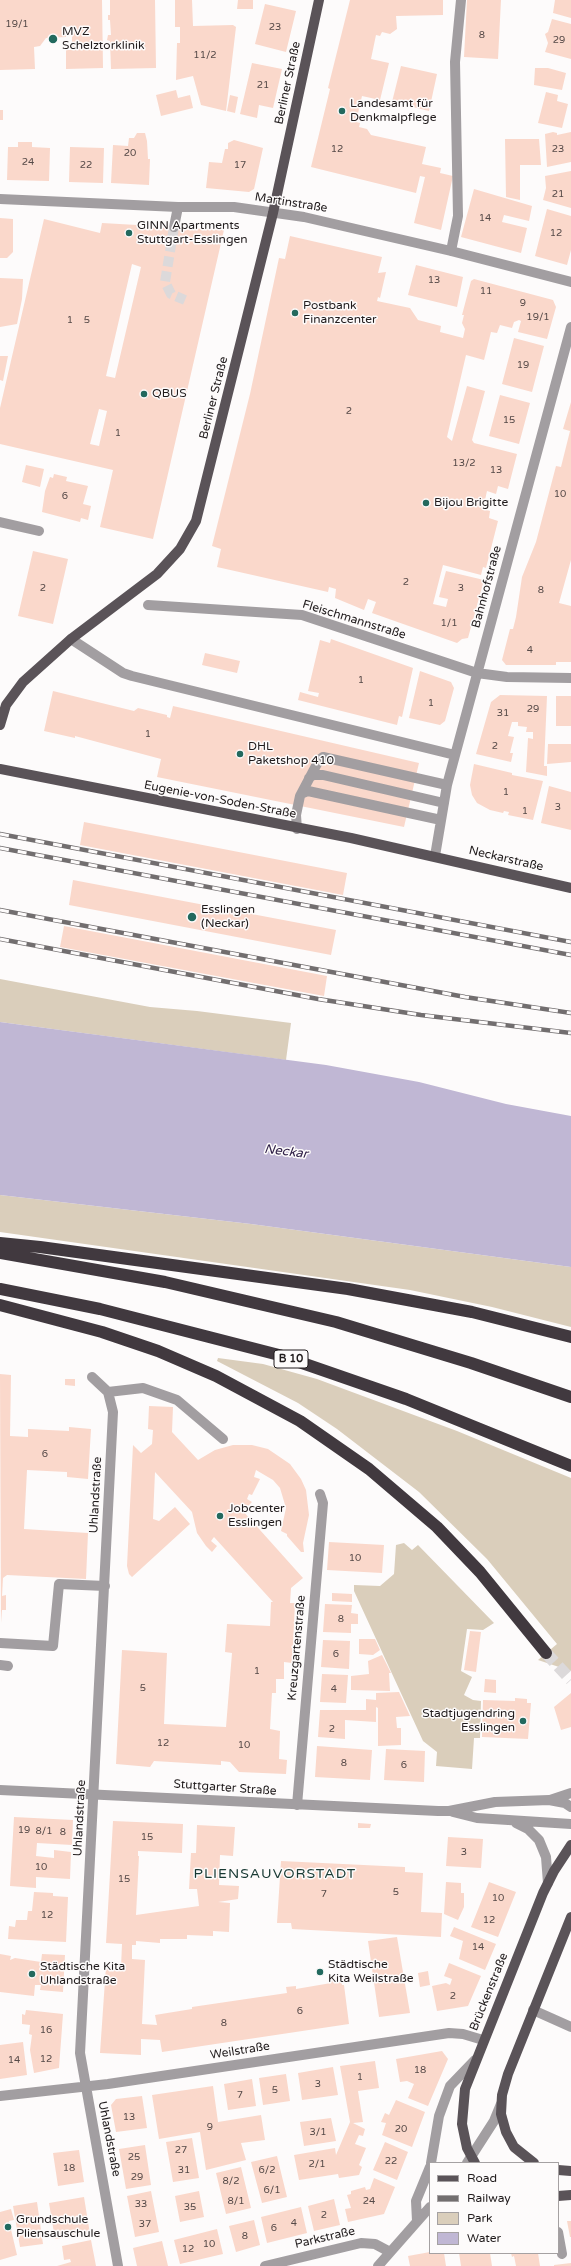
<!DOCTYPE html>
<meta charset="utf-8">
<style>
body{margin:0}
#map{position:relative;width:571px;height:2266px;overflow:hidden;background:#fdfbfb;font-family:"Varela Round",sans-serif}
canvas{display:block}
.legend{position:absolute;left:429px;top:2162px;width:130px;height:92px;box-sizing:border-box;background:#fdfbfb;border:1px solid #a5a1a2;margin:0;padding:5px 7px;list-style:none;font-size:12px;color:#201b1c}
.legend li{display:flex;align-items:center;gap:8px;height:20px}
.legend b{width:20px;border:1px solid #a5a1a2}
</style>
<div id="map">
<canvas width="571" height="2266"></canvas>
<ul class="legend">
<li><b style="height:5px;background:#5a5358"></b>Road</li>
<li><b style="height:5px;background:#726e6f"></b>Railway</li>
<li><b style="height:11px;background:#dacebb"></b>Park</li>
<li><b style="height:11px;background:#c0b7d4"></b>Water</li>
</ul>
</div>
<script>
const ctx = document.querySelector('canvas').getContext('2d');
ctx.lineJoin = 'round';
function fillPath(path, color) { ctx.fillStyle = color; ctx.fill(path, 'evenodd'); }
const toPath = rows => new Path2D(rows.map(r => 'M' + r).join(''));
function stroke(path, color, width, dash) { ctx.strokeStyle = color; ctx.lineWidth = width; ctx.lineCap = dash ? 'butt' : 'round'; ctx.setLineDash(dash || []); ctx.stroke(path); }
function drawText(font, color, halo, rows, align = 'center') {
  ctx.font = font + ' "Varela Round",sans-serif'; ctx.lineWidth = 3; ctx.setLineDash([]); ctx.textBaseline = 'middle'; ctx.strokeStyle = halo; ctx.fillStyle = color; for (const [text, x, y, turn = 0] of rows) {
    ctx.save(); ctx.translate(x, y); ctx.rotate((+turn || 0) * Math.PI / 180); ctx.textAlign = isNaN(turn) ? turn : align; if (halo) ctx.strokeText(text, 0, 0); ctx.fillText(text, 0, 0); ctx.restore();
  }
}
const green = toPath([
 [0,979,150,1007,197,1011,291,1023,286,1060,0,1022],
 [0,1195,251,1224,571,1267,571,1327,492,1307,410,1290,0,1232],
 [218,1358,263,1364,317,1379,457,1431,571,1478,571,1671,538,1660,557,1644,487,1559,419,1492,337,1429,298,1403,217,1361],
 [404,1543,412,1550,418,1545,494,1623,483,1630,467,1629,461,1671,472,1677,464,1695,473,1700,481,1701,480,1738,474,1738,472,1769,436,1766,437,1752,423,1741,354,1591,354,1585,380,1586,394,1574,396,1545]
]);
const water = toPath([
 [0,1022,326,1065,419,1082,506,1104,571,1116,571,1267,251,1224,0,1195]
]);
const building = toPath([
 [0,0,102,0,103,68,66,69,66,50,72,50,72,26,66,27,66,37,46,38,40,46,34,47,35,69,0,70],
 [110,0,155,0,156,68,111,69,110,41,107,40,108,35,111,35,110,20,108,20,108,15,110,15],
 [175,0,192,0,193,26,233,25,236,27,226,111,201,105,193,76,176,80,177,43,180,43,180,27,175,27],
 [238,0,253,0,253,9,237,9],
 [350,0,443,0,443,15,396,16,397,29,390,34,382,32,380,36,376,35,371,59,389,63,380,100,362,96,356,122,360,123,359,127,367,129,371,135,426,147,422,164,441,168,440,173,453,176,441,230,414,223,425,177,420,176,416,193,311,167,330,89,328,88],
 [467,0,501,0,498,59,464,57],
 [555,0,571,0,571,18,553,13],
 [265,4,296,11,286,52,255,44],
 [552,19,571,24,571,59,545,52,548,43,545,34,548,32],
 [252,63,282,69,273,108,259,105,257,118,240,114],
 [401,66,437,74,429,111,392,102],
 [535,68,548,68,566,73,562,90,534,85],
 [176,90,178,98,190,95,193,108,161,116,156,95],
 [546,92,558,95,557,101,568,104,562,128,538,123],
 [230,95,238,97,235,113,227,111],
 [0,110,3,110,3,120,0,120],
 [553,132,557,133,557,135,571,132,571,162,547,167,545,134],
 [137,133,145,133,147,141,148,159,150,159,149,185,111,183,113,145,128,146,129,138,134,138],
 [505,139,539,139,541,165,520,165,520,200,506,197],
 [234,140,263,148,254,189,249,192,206,188,209,162,222,163,225,149,228,149,228,143],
 [18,142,32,142,32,147,50,148,49,181,7,180,8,147,18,147],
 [70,147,104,148,103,183,69,182],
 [571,171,571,208,543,200,546,188,545,176],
 [474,189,532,206,529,221,504,215,502,222,527,228,521,253,461,237],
 [547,209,571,216,571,250,567,265,535,256],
 [0,218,13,219,13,252,7,258,0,258],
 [44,219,100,233,102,223,224,230,153,539,100,527,113,470,0,444,0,408],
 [132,264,141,267,115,378,106,376],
 [99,409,107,411,99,446,90,444],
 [290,236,382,257,378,273,386,272,380,298,378,297,377,301,410,308,418,320,441,326,440,332,463,338,465,329,462,323,464,315,462,315,471,281,474,279,553,300,556,307,547,339,518,332,521,321,519,320,514,322,512,328,500,325,497,333,491,332,484,360,466,355,447,437,452,441,467,386,485,391,472,440,474,443,517,454,508,489,498,486,496,494,487,491,483,509,490,511,489,518,498,521,486,568,483,567,481,575,443,565,433,604,446,607,448,599,439,597,446,571,484,580,468,638,462,639,457,643,372,613,376,602,368,599,364,610,335,598,336,589,329,587,328,592,217,567,221,549,212,546,250,394,279,258,285,259],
 [416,265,463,277,457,307,408,295],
 [0,278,23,279,22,299,17,324,0,327],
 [514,338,544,346,532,392,502,384],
 [0,356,8,356,3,381,0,380],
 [500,395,530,403,519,444,489,436],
 [571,402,571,560,559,603,571,606,571,662,556,662,556,665,506,665,502,660,510,629,513,629,516,617,522,577,536,542,556,466,561,467,570,431,563,429],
 [26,465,44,469,40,487,22,482],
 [54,474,67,477,66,481,88,486,83,504,91,506,88,520,81,518,80,522,42,512,45,491,50,477,53,478],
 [33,551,68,559,53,624,18,616],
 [331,639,413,668,402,717,399,716,397,725,298,700,300,692,318,697,319,693,308,691,320,640,330,643],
 [205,653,240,661,237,673,202,665],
 [420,671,451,682,454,688,445,721,440,725,409,718],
 [53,691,134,711,138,708,167,715,167,717,170,718,173,706,419,763,404,827,157,777,161,759,75,736,75,738,44,731],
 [500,695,547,696,544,766,547,766,547,776,526,772,528,738,533,739,533,732,526,732,527,727,518,726,518,722,512,722,508,736,514,737,510,753,513,753,511,762,476,754,491,702],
 [556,696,571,696,571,726,556,726],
 [548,744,571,744,571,762,547,764],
 [474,764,512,773,512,775,543,781,533,820,508,815,509,812,504,811,503,813,490,810,477,803,472,795,470,785],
 [549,786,571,792,571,830,541,823],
 [84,822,347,873,343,895,80,845],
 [73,880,336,930,331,955,69,905],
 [64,926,327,976,324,996,60,947],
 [0,1374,11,1375,10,1436,28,1437,28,1429,69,1431,69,1427,91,1429,88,1479,67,1477,67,1472,27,1470,24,1529,88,1533,86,1579,7,1575,3,1578,2,1596,6,1595,6,1610,2,1610,1,1623],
 [65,1379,75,1379,75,1386,65,1385],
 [149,1406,173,1407,172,1432,198,1460,215,1450,233,1445,252,1445,268,1449,290,1464,301,1479,306,1490,309,1515,303,1543,304,1552,301,1552,287,1536,287,1534,281,1531,286,1508,280,1488,273,1480,256,1470,254,1477,260,1479,252,1495,249,1494,247,1499,252,1502,243,1511,303,1578,291,1588,290,1603,295,1603,292,1663,284,1662,284,1679,276,1679,276,1693,272,1693,270,1729,280,1731,279,1759,287,1760,286,1774,239,1772,230,1762,221,1761,221,1765,154,1761,150,1767,116,1764,122,1650,167,1653,164,1724,226,1727,232,1653,225,1652,227,1624,270,1626,271,1602,273,1602,214,1537,211,1541,217,1546,212,1552,206,1546,197,1533,192,1512,155,1472,153,1519,159,1521,175,1507,190,1524,132,1577,129,1574,127,1566,133,1445,141,1453,152,1444,153,1430,148,1429],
 [329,1542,384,1545,382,1573,327,1570],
 [332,1593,352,1594,352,1602,332,1601],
 [325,1604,352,1605,351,1613,358,1614,358,1624,351,1624,351,1633,323,1632],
 [470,1631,481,1632,476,1672,464,1670],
 [359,1639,375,1639,380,1650,373,1655,359,1654],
 [323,1640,350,1641,349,1669,321,1667],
 [382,1655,391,1673,389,1673,390,1691,351,1690,351,1676,369,1674,368,1661],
 [322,1674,348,1675,346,1703,320,1702],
 [485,1679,496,1680,496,1693,484,1692],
 [399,1692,410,1716,396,1717,397,1728,401,1728,401,1745,378,1746,378,1708,376,1707,376,1722,345,1720,345,1739,318,1737,320,1710,366,1710,366,1699,376,1700,376,1693],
 [571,1693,571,1727,561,1730,554,1707],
 [515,1698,527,1699,527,1703,531,1703,528,1739,482,1737,483,1700,515,1701],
 [317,1746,372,1750,370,1780,315,1777],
 [386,1749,425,1751,424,1782,384,1780],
 [14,1817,73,1820,72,1845,37,1843,36,1856,54,1858,54,1850,71,1852,70,1879,36,1877,36,1888,10,1886],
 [113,1821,183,1824,182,1853,138,1851,138,1856,139,1856,136,1915,199,1906,197,1889,189,1889,191,1853,196,1853,197,1825,235,1827,233,1856,220,1855,219,1885,239,1886,238,1899,218,1902,230,1903,229,1932,213,1931,213,1936,187,1935,187,1939,160,1939,160,1943,136,1941,136,1945,132,1945,132,1959,145,1960,142,2024,157,2025,155,2015,192,2009,192,2007,287,1993,286,1987,296,1986,296,1989,331,1983,331,1980,341,1979,342,1985,344,1985,349,2024,162,2052,160,2040,141,2039,141,2055,100,2053,106,1966,121,1967,122,1944,106,1943],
 [358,1823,371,1824,370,1828,358,1828],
 [448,1837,483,1839,481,1868,446,1866],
 [281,1861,405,1867,405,1872,423,1873,421,1912,442,1913,441,1937,292,1929,291,1923,277,1923],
 [446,1882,461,1883,461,1893,464,1893,464,1907,458,1920,444,1914],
 [489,1882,516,1892,498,1937,471,1927],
 [34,1892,53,1893,53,1896,68,1897,66,1942,8,1939,9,1926,15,1927,16,1920,27,1920,28,1911,32,1911],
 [454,1927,496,1944,485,1970,459,1959,463,1941,450,1936],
 [397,1937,410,2013,379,2017,368,1941],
 [0,1954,11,1956,10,1960,15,1958,41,1962,42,1954,65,1955,63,1992,40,1990,41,1985,35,1985,34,1996,0,1992],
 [449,1963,481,1976,468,2006,437,2011,432,1986,446,1983,450,1985,452,1979,444,1976],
 [428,1971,430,1985,420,1987,418,1973],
 [26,2010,63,2014,59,2068,34,2073,30,2050,32,2035,29,2034,30,2025,22,2024,22,2014,25,2015],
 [23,2042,27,2075,0,2079,0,2045],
 [442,2051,448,2059,428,2106,408,2098,414,2084,407,2081,400,2082,396,2059],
 [375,2061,379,2088,358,2091,363,2122,353,2123,365,2129,363,2136,359,2135,355,2144,366,2148,359,2165,362,2167,359,2175,339,2178,338,2174,299,2180,294,2155,335,2148,336,2155,350,2122,340,2066],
 [333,2067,338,2095,302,2100,298,2073],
 [286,2074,290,2101,263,2105,259,2078],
 [252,2079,256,2106,228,2110,224,2084],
 [213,2086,218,2122,261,2115,265,2140,241,2143,246,2160,206,2170,200,2132,159,2139,152,2095],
 [142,2096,147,2128,116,2132,111,2105,116,2099],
 [396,2100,425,2112,412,2147,382,2135,386,2123,381,2122,385,2113,389,2115],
 [331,2118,336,2141,304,2146,300,2122],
 [192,2138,199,2178,173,2182,166,2142],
 [385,2142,408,2152,397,2180,373,2170],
 [145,2145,151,2185,126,2189,119,2149],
 [79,2150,84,2182,58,2186,53,2153],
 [277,2156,287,2197,262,2203,251,2162],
 [241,2167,251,2208,226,2214,216,2173],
 [374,2178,395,2187,384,2214,348,2222,345,2209,351,2208,347,2195,351,2194,351,2191,365,2187,366,2190,370,2189],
 [151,2191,159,2232,135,2237,127,2196],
 [199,2191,204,2217,180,2222,175,2196],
 [84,2197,90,2234,55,2239,49,2203],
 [334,2199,340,2225,314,2231,308,2206],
 [37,2202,43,2244,20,2247,13,2206],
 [301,2207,307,2233,267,2243,261,2217],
 [11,2209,14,2220,9,2221,17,2255,0,2260,0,2212],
 [254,2220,260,2245,236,2252,229,2226],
 [567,2221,571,2221,571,2237,570,2237],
 [217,2229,223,2254,180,2264,174,2240],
 [91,2240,96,2266,57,2266,71,2262,70,2259,64,2260,62,2246],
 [162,2241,168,2266,137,2266,133,2248],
 [430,2252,444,2253,446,2266,410,2266,408,2256],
 [459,2253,490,2253,492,2266,461,2266],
 [511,2253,538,2253,540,2266,516,2266,514,2256,512,2257],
 [571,2263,571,2266,554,2266,554,2265]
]);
const minorTunnel = toPath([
 [174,227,165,282,171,294,185,300]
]);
const highwayTunnel = toPath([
 [546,1653,571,1680]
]);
const minor = toPath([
 [0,199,178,207,234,207,304,217,451,251,571,282],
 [174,227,178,207],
 [451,251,458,216,455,62,461,0],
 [0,522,39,531],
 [148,605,302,615,477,673,507,677,571,678],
 [71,639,123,673,132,676,455,755],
 [309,778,313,775,323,775,444,803],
 [301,794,308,791,441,820],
 [297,829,296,815,300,796,319,760,323,757,447,785],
 [435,856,447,785,571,327],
 [92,1377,108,1392,113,1412,80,2053,118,2266],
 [108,1392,143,1388,177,1400,223,1439],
 [0,1643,53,1646,59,1584,105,1586],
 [0,1665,8,1666],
 [0,1790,438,1811,449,1811,495,1802,549,1800,565,1803,571,1807],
 [550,1800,571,1793],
 [297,1805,323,1503,320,1494],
 [453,1812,477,1818,571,1824],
 [516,1823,528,1829,539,1840,546,1857,548,1883],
 [533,2010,571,2027],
 [0,2096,108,2084,449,2033,463,2034,483,2040],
 [431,2163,439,2116,450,2086,475,2060],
 [467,2163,494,2121,501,2104],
 [417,2221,416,2201,430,2167],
 [558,2232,562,2254],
 [265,2266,361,2243,375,2244,390,2252],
 [378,2266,430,2207]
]);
const major = toPath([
 [0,725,6,705,23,682,71,639,157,574,180,549,196,521,273,213,319,0],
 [0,769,351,838,571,888],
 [475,2163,467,2148,462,2124,465,2089,543,1893,554,1871,571,1845],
 [534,2163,514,2147,506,2132,501,2114,502,2095,508,2074,571,1917],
 [558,2170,571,2171],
 [558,2196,571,2195]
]);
const highway = toPath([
 [0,1243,40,1247,348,1289,472,1312,571,1337],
 [0,1253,165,1282,336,1322,471,1363,571,1397],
 [0,1289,100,1309,279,1355,406,1399,571,1466],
 [0,1305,102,1332,158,1351,216,1376,300,1421,369,1469,437,1527,480,1572,546,1653]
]);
const rail = toPath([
 [0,834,571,942],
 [0,848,571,955],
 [0,910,465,997,571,1013],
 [0,939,318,999,421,1015,571,1033]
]);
const markers = [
 [53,39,5,"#22695e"],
 [342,111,4,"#22695e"],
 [129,233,4,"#22695e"],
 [295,313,4,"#22695e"],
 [144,394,4,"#22695e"],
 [426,503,4,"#22695e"],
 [240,754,4,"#22695e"],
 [192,917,5,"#22695e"],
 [220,1516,4,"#22695e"],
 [523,1721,4,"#22695e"],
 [320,1972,4,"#22695e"],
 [32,1974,4,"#22695e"],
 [8,2227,4,"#22695e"]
];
const numberNames = [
 ["19/1",17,24],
 ["23",275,27],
 ["8",482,35],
 ["29",559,40],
 ["11/2",205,55],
 ["21",263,85],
 ["12",337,149],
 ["23",558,149],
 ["20",130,153],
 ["24",28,162],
 ["22",86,165],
 ["17",240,165],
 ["21",558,194],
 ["14",485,218],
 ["12",556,233],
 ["13",434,280],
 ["11",486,291],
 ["9",523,303],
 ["19/1",538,317],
 ["1",70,320],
 ["5",87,320],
 ["19",523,365],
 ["2",349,411],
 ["15",509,420],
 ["1",118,433],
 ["13/2",464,463],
 ["13",496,470],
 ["10",560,494],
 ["6",65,496],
 ["2",406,582],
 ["2",43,588],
 ["3",461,588],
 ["8",541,590],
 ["1/1",449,623],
 ["4",530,650],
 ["1",361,680],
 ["1",431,703],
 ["29",533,709],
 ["31",503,713],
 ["1",148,734],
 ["2",495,746],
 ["1",506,792],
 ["3",558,807],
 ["1",525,811],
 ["6",45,1454],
 ["10",355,1558],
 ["8",341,1619],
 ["6",336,1654],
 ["1",257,1671],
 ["5",143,1688],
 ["4",334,1689],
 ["2",332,1729],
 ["12",163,1743],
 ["10",244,1745],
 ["8",344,1763],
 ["6",404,1765],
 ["19",24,1830],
 ["8/1",44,1831],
 ["8",63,1832],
 ["15",147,1837],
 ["3",464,1852],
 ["10",41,1867],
 ["15",124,1879],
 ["5",396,1892],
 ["7",324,1894],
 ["10",498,1898],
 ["12",47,1915],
 ["12",489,1920],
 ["14",478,1947],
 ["2",453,1996],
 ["6",300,2011],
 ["8",224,2023],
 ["16",46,2030],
 ["12",46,2059],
 ["14",14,2060],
 ["18",420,2070],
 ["1",360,2077],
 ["3",318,2084],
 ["5",275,2090],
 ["7",240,2095],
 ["13",129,2117],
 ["9",210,2127],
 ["20",401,2129],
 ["3/1",318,2132],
 ["27",181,2150],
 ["25",134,2157],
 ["22",391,2161],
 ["2/1",317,2164],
 ["18",69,2168],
 ["31",184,2170],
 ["6/2",267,2170],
 ["29",137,2177],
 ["8/2",231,2181],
 ["6/1",272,2190],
 ["8/1",236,2201],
 ["24",369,2201],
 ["33",141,2204],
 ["35",190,2207],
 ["2",324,2215],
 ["4",294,2223],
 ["37",145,2224],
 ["6",274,2228],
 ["8",245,2236],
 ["10",209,2244],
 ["12",188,2249]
];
const shields = [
 [291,1359,34]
];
const shieldNames = [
 ["B 10",291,1359]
];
const poiNames = [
 ["MVZ",62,32],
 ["Schelztorklinik",62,46],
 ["Landesamt für",350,104],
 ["Denkmalpflege",350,118],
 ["GINN Apartments",137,226],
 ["Stuttgart-Esslingen",137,240],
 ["Postbank",303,306],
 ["Finanzcenter",303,320],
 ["QBUS",152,394],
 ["Bijou Brigitte",434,503],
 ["DHL",248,747],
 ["Paketshop 410",248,761],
 ["Esslingen",201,910],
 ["(Neckar)",201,924],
 ["Jobcenter",228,1509],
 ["Esslingen",228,1523],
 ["Stadtjugendring",515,1714,"right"],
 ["Esslingen",515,1728,"right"],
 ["Städtische",328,1965],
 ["Kita Weilstraße",328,1979],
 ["Städtische Kita",40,1967],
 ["Uhlandstraße",40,1981],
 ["Grundschule",16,2220],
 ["Pliensauschule",16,2234]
];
const streetNames = [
 ["Berliner Straße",288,83,-78],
 ["Martinstraße",291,203,9],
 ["Berliner Straße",214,398,-76],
 ["Bahnhofstraße",487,587,-75],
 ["Fleischmannstraße",354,620,17],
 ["Eugenie-von-Soden-Straße",220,800,11],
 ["Neckarstraße",506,859,13],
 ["Uhlandstraße",96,1495,-87],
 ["Kreuzgartenstraße",297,1648,-85],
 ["Stuttgarter Straße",225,1788,4],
 ["Uhlandstraße",80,1818,-87],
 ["Brückenstraße",489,1992,-68],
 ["Weilstraße",240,2051,-9],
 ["Uhlandstraße",109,2139,79],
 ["Parkstraße",325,2238,-13]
];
const waterNames = [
 ["Neckar",286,1152,7]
];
const quarterNames = [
 ["PLIENSAUVORSTADT",275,1874]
];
fillPath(green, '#dacebb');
fillPath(water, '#c0b7d4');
fillPath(building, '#fad8cb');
stroke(minorTunnel, '#dcd9da', 10, [10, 5]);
stroke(highwayTunnel, '#dcd9da', 12, [12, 6]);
stroke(minor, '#a29ea1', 10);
stroke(major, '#5a5358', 10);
stroke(highway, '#41393f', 12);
stroke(rail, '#726e6f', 4.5);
stroke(rail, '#fdfbfb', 3, [9]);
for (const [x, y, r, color] of markers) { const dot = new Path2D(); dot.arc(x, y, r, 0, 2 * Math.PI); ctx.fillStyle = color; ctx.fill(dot); stroke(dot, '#fdfbfb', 1.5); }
drawText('10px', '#564a48', null, numberNames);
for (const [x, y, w] of shields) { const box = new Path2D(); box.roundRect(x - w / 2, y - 9, w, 18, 3); ctx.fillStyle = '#fdfbfb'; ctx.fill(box); stroke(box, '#201b1c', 1); }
drawText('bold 11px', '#201b1c', null, shieldNames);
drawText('12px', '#201b1c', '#fdfbfb', poiNames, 'left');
drawText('12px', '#201b1c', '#fdfbfb', streetNames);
drawText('italic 13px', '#312148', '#fdfbfb', waterNames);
ctx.letterSpacing = '1px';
drawText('14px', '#183933', '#fdfbfb', quarterNames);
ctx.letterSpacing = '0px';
</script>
